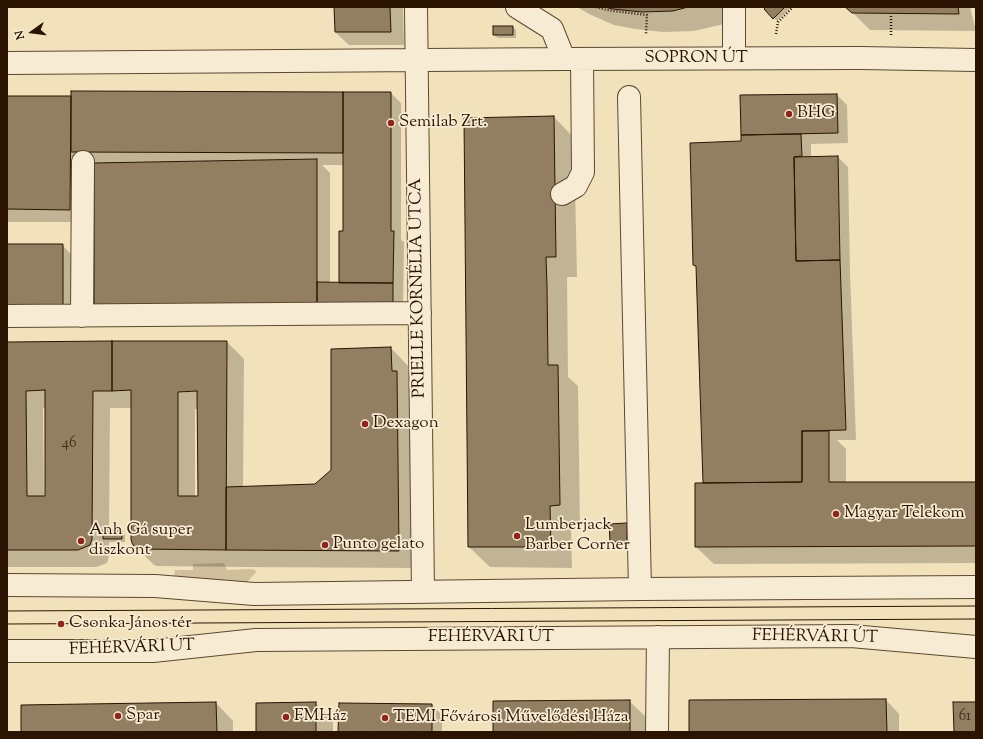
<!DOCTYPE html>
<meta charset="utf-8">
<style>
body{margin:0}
#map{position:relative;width:983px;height:739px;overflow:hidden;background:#f2e2bb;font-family:"Sorts Mill Goudy",serif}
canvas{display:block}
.frame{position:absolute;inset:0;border:8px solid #2a1401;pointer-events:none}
.north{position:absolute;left:12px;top:12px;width:40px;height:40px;-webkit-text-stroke:3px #f7ecd3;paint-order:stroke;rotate:256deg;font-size:11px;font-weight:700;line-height:16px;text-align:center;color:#2a1401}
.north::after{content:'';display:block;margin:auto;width:14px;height:18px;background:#2a1401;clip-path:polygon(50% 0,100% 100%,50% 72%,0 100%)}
</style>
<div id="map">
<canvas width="983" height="739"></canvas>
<div class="frame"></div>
<div class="north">N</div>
</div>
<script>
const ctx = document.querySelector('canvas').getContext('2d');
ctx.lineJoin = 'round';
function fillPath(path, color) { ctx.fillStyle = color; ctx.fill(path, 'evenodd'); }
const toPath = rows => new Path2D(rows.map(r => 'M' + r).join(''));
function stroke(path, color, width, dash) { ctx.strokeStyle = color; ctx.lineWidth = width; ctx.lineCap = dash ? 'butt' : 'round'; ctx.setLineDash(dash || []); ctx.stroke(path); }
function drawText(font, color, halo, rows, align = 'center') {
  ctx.font = font + ' "Sorts Mill Goudy",serif'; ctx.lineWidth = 3.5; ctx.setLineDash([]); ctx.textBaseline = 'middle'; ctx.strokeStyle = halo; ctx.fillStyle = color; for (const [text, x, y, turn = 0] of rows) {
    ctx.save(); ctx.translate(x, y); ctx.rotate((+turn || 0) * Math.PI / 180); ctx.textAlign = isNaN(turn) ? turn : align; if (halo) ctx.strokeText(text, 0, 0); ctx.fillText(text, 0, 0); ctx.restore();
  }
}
const green = toPath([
 [224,563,227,570,252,569,257,571,246,583,174,576,175,570,193,570,193,564]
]);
const shadow = toPath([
 [335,7,403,7,404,45,349,45,335,32],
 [577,7,723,7,724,24,694,31,663,32,635,29,614,25,589,14],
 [768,7,789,7,790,8,777,21,766,9],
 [847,7,970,7,976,31,870,30],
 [513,27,516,30,516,38,498,38,494,35],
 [391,93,401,103,401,240,404,242,403,313,330,313,95,165,84,165,83,222,7,222,7,96,72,97],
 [322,165,344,165,344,232,340,284,330,283,330,173],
 [837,95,847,105,848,143,811,144,811,157,838,157,848,167,850,271,856,440,837,440,846,449,846,483,976,483,976,563,714,564,696,547,706,484,697,268,694,265,742,142,741,96],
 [554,117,574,138,577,277,567,277,568,377,578,386,580,526,571,526,572,568,490,567,469,547],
 [7,245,62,245,73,256,73,317],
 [7,341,9,342,227,342,244,359,243,488,316,485,332,470,391,348,408,366,409,384,414,390,416,568,244,567,157,566,154,565,136,547,132,408,110,408,109,530,122,531,125,534,125,542,109,542,109,556,107,563,96,567,7,567],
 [43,408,46,408,46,497,44,497],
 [195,409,198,409,199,497,195,497],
 [626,524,629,528,629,545,614,544,611,541],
 [886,700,899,714,899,732,690,732,690,701],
 [629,701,647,718,647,732,494,732],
 [216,703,233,721,233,732,22,732],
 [315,703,333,720,333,732,257,732],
 [432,705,442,715,442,732,339,732]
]);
const building = toPath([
 [334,7,390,7,391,32,335,32,334,7],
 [604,7,688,7,673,11,642,12,613,9,604,7],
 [766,7,785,7,773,19,764,9,766,7],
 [845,7,958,7,959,14,852,13,845,7],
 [493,26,513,26,513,35,493,35,493,26],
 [71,91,343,92,343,153,71,152,71,91],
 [343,92,391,92,391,231,394,231,393,283,339,283,339,231,343,231,343,92],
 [837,94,838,133,741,135,740,95,837,94],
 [7,96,71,96,70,210,7,209,7,96],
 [554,116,556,257,546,257,547,286,548,365,558,365,560,505,550,506,551,547,468,547,464,118,554,116],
 [801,134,802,156,794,157,796,261,840,260,846,430,802,431,802,482,703,483,696,266,693,265,690,143,741,141,741,135,801,134],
 [838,156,840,260,796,261,794,157,838,156],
 [317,159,317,303,94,305,94,163,317,159],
 [7,244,63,244,63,307,7,308,7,244],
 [317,282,393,283,393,303,317,303,317,282],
 [112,341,112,391,93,391,92,539,90,545,78,550,7,550,7,342,112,341],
 [45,390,45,496,27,496,26,391,45,390],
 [112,341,227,341,226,550,139,549,135,548,132,543,131,539,131,390,112,391,112,341],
 [197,391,198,496,178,496,178,392,197,391],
 [391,347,392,371,397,371,399,551,226,550,226,487,315,484,331,470,331,349,391,347],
 [802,431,829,431,829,482,976,482,976,546,695,547,695,483,802,482,802,431],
 [627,523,627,542,610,542,609,524,627,523],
 [103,529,122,530,122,539,103,539,103,529],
 [886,699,887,732,689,732,689,700,886,699],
 [630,700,630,732,493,732,493,701,630,700],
 [216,702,217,732,21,732,21,705,216,702],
 [316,702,316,732,256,732,256,703,316,702],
 [953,702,976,702,976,732,954,732,953,702],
 [339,703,432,704,432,732,338,732,339,703]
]);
const path = toPath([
 [596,7,607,10,647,15,646,34],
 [776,34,778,22,793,7],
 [891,35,891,14]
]);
const minor = toPath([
 [416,7,423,592],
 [517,7,552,29,564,59],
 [734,7,734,58],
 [7,63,564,59,860,58,976,60],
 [629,97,640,589],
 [562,194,576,186,583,172,582,59],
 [7,316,420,313],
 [82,316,83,162],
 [7,585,155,586,254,594,640,589,976,587],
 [7,651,153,651,256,640,851,636,976,647],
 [657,732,658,637]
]);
const tram = toPath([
 [7,611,976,606],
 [7,624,976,619]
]);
const markers = [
 [789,114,4,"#8f2418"],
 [391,123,4,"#8f2418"],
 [365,424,4,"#8f2418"],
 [836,514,4,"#8f2418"],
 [517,536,4,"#8f2418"],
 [81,541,4,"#8f2418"],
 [325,545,4,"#8f2418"],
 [61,624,4,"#8f2418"],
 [118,716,4,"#8f2418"],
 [286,717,4,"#8f2418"],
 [385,718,4,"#8f2418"]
];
const numberNames = [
 ["46",69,444],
 ["61",965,717]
];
const streetNames = [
 ["SOPRON ÚT",696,59],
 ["PRIELLE KORNÉLIA UTCA",419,288,-91],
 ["FEHÉRVÁRI ÚT",491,638],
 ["FEHÉRVÁRI ÚT",815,638,1],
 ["FEHÉRVÁRI ÚT",132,649,-2]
];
const poiNames = [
 ["BHG",797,114],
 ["Semilab Zrt.",399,123],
 ["Dexagon",373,424],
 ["Magyar Telekom",844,514],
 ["Lumberjack",525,526],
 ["Barber Corner",525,546],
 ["Anh Gá super",89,531],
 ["diszkont",89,551],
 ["Punto gelato",333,545],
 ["Csonka János tér",69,624],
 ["Spar",126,716],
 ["FMHáz",294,717],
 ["TEMI Fővárosi Művelődési Háza",393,718]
];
fillPath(green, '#d0bf9b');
fillPath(shadow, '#0003');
fillPath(building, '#927f62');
stroke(building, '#2a1401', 1);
stroke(minor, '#5c4830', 24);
stroke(path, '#2a1401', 2.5, [1, 2]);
stroke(minor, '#f7ecd3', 22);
stroke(tram, '#2a1401', 1);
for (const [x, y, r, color] of markers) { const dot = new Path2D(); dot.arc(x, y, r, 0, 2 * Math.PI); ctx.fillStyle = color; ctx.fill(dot); stroke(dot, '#f7ecd3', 1.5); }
drawText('15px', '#442f19', null, numberNames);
drawText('17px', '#2a1401', '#f7ecd3', streetNames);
drawText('17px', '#2a1401', '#f7ecd3', poiNames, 'left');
</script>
